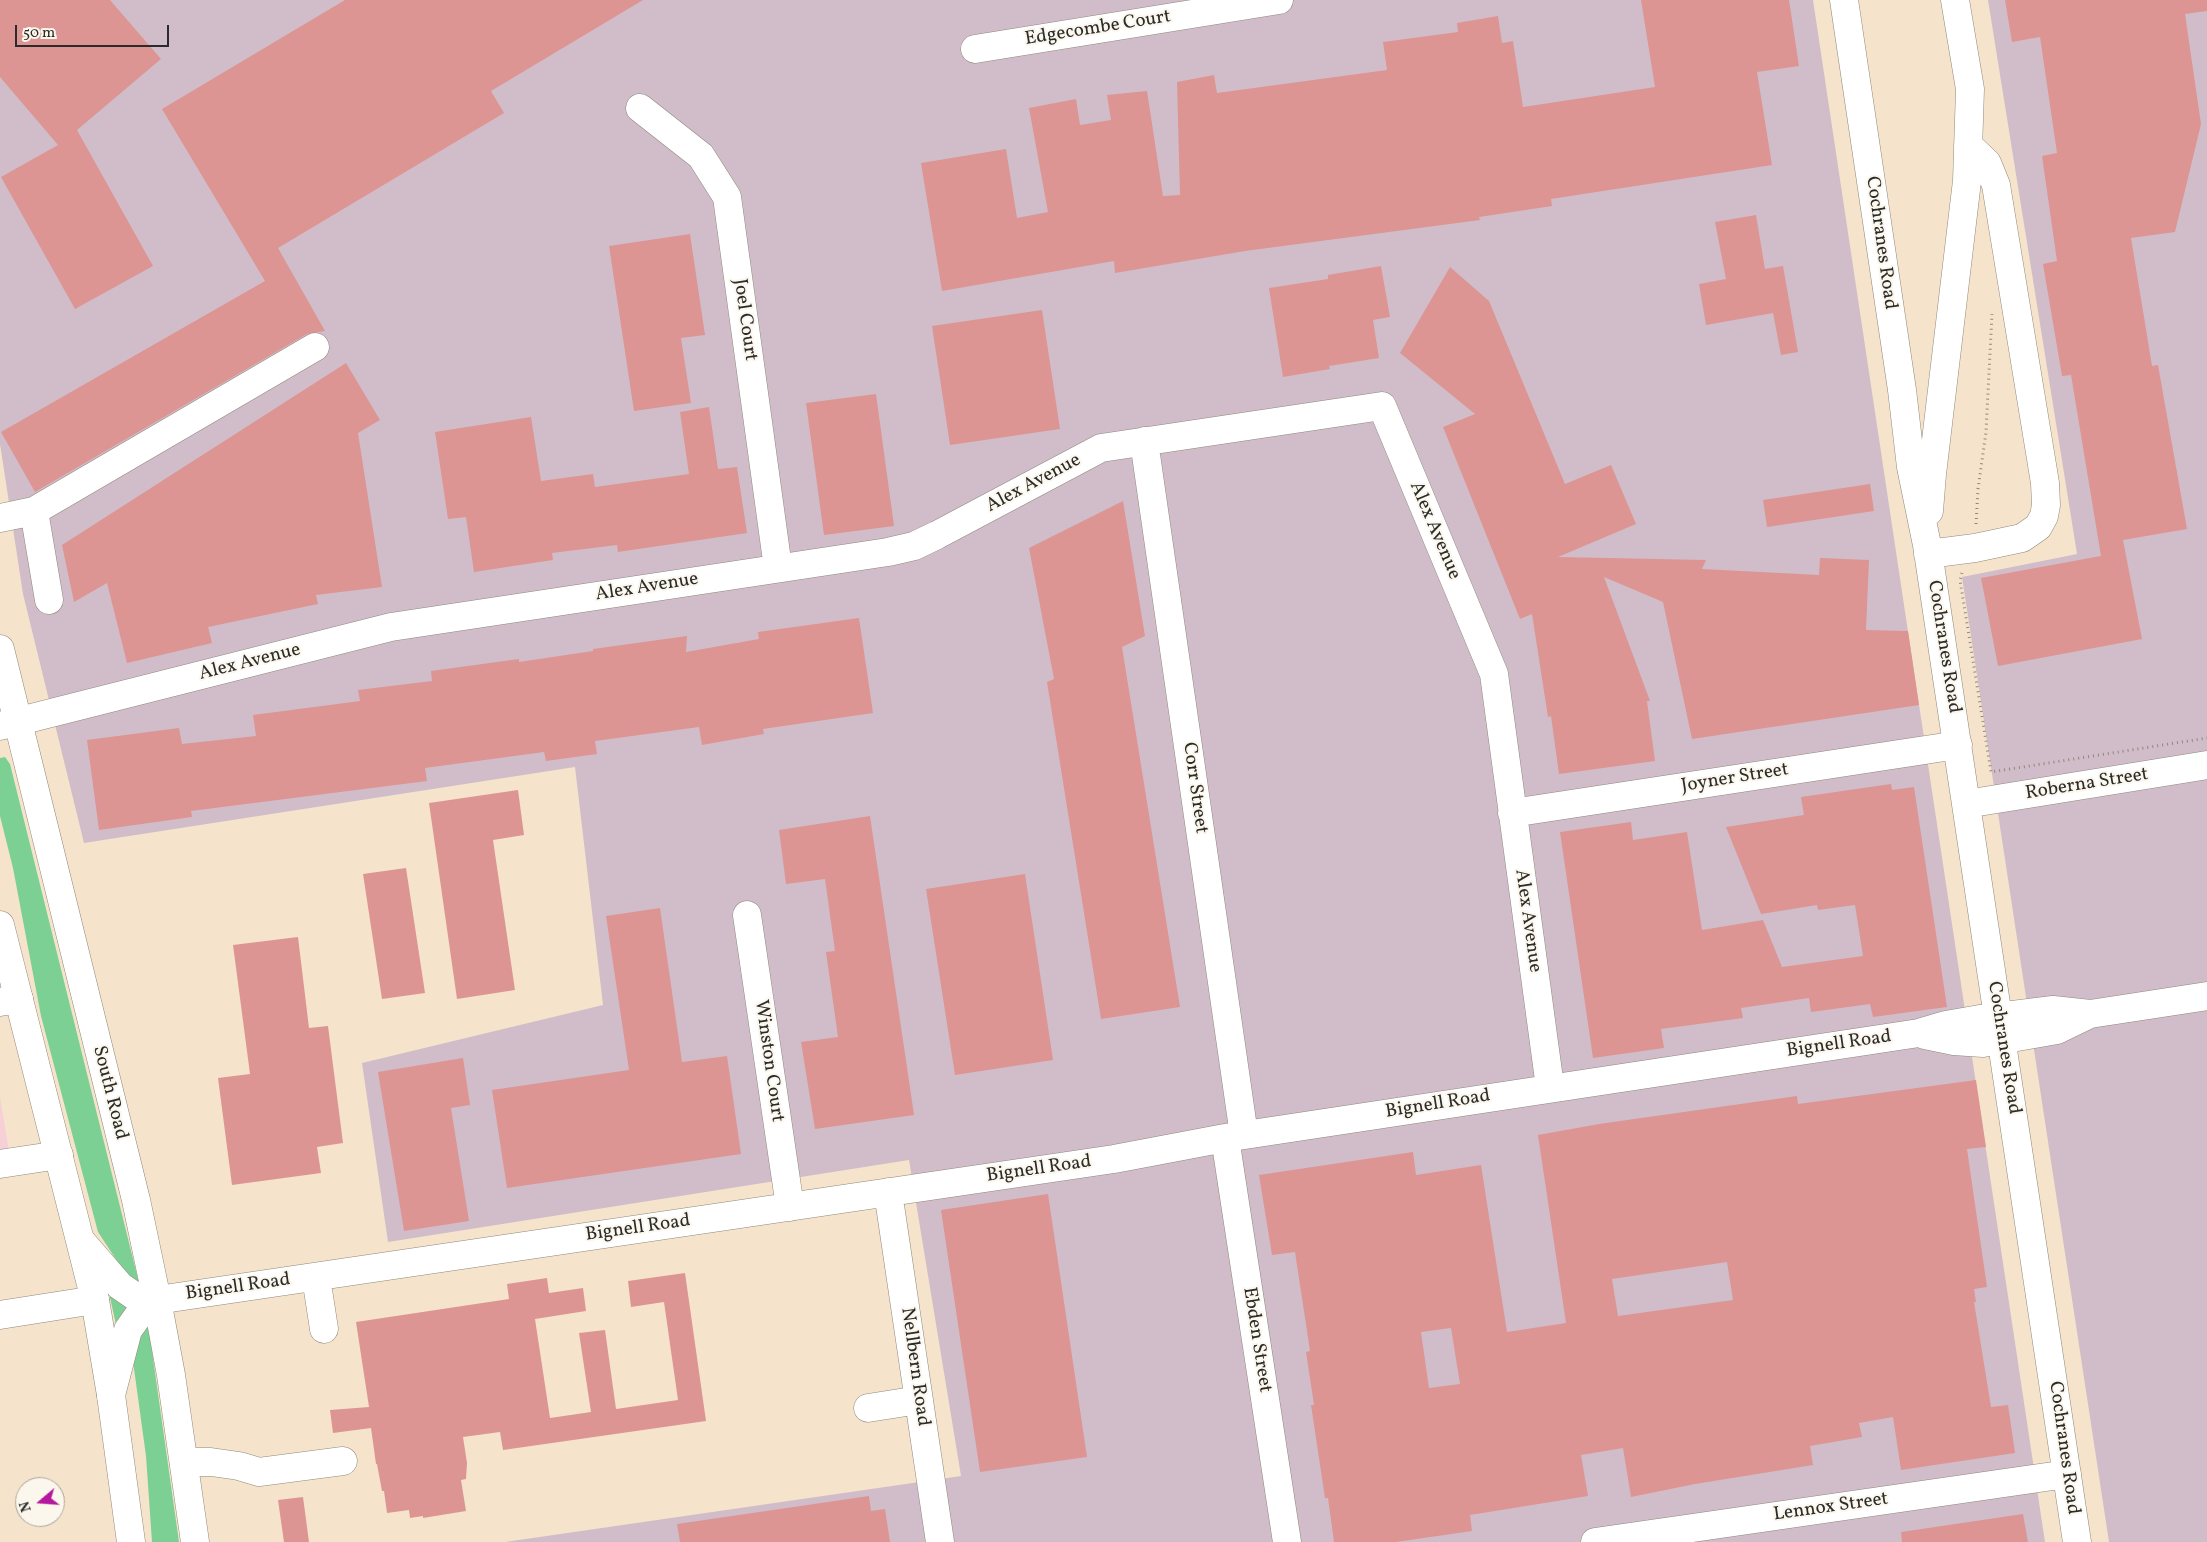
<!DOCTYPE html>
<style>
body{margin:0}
#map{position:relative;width:2207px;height:1542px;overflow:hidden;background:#f5e4cb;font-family:Vollkorn,serif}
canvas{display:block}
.north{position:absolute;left:15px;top:1477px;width:50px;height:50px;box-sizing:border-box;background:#fbf7ec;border:1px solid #a8a59f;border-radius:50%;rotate:252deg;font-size:14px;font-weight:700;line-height:20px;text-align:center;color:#2b2b2b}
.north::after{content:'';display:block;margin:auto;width:18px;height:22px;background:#b5179e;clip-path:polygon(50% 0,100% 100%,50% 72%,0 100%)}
.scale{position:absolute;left:15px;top:25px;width:154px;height:22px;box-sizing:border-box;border:2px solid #2b2b2b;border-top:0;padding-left:6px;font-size:15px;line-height:18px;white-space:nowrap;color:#2b2b2b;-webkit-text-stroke:4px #fbf7ec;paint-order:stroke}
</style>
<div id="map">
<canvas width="2207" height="1542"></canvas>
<div class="north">N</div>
<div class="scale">50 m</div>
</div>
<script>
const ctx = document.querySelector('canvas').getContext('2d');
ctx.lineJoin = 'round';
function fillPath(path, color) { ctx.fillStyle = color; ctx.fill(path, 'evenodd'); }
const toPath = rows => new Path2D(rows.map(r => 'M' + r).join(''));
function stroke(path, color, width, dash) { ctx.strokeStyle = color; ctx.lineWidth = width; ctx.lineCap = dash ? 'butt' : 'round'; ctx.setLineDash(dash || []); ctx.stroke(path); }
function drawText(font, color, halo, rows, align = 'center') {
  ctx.font = font + ' Vollkorn,serif'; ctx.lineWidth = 4; ctx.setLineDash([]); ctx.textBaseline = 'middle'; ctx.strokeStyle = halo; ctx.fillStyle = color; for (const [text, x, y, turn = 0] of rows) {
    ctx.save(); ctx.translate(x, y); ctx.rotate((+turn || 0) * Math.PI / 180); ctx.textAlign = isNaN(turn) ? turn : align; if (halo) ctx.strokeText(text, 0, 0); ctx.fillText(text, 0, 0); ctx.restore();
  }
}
const built = toPath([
 [0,1097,9,1151,0,1153]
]);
const industrial = toPath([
 [0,0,1813,0,2045,1542,505,1542,961,1476,909,1160,388,1242,362,1063,603,1005,575,767,84,843,23,594,0,444],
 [1988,0,2207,0,2207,1542,2109,1542,1962,577,2077,554]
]);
const green = toPath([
 [5,757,10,764,139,1283,127,1276,98,1232,41,1016,13,868,0,816,0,758],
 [107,1284,134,1304,117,1329],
 [148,1323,179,1542,152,1542,146,1456,132,1354,141,1326]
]);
const building = toPath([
 [0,0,110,0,161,59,77,130,153,266,75,309,1,177,58,145,0,77],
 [345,0,643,0,491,91,504,113,278,248,325,331,307,334,35,492,1,432,265,281,162,109],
 [1641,0,1789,0,1799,66,1757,72,1772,165,1551,199,1552,206,1479,217,1480,220,1245,251,1115,273,1114,261,942,291,921,163,1006,149,1017,218,1048,212,1029,108,1076,99,1080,125,1111,120,1107,95,1147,91,1163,196,1180,195,1177,82,1214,75,1217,93,1387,70,1383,42,1458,32,1457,23,1498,16,1502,43,1513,41,1523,107,1655,87],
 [2005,0,2207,0,2207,11,2185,14,2201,124,2175,232,2131,238,2152,366,2158,365,2187,529,2123,540,2142,639,1998,666,1981,578,2101,556,2071,375,2062,376,2043,264,2057,261,2042,156,2057,153,2040,37,2012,42],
 [1756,215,1765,269,1783,266,1798,352,1781,355,1773,313,1706,325,1699,284,1726,279,1715,222],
 [690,234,705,335,681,338,691,403,634,411,609,246],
 [1381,266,1390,317,1373,320,1379,358,1329,366,1330,369,1283,377,1269,288,1328,279,1328,275],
 [1450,267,1489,301,1565,484,1611,465,1636,524,1558,557,1706,560,1702,569,1819,575,1820,558,1869,560,1866,630,1908,631,1919,705,1692,739,1663,602,1604,577,1650,701,1647,701,1655,761,1559,774,1551,716,1548,717,1532,614,1520,619,1443,427,1475,414,1400,353],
 [1042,310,1060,429,950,445,932,326],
 [346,363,380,420,358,433,382,587,316,595,318,604,208,627,212,643,127,663,107,583,74,602,62,545],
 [876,394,894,526,824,535,806,403],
 [709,407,718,469,737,467,747,533,618,552,617,545,552,553,553,560,474,572,466,517,448,519,435,432,531,417,541,481,593,474,595,487,689,474,680,412],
 [1870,484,1874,511,1767,527,1763,500],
 [1123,501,1145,636,1122,647,1180,1007,1101,1019,1047,682,1054,679,1029,548],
 [859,618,873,713,763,729,764,734,702,745,699,727,595,741,597,754,546,761,544,752,425,768,427,781,191,811,192,817,99,830,87,740,179,728,182,744,256,736,253,715,360,701,358,690,432,681,431,671,519,659,519,662,593,651,593,649,687,636,686,652,759,639,758,632],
 [1891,784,1892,790,1914,787,1947,1007,1873,1017,1870,1004,1811,1012,1809,998,1741,1008,1743,1018,1661,1029,1664,1048,1593,1058,1560,832,1631,822,1633,840,1687,832,1702,930,1763,920,1782,967,1863,956,1855,905,1818,910,1817,905,1761,914,1726,827,1804,815,1801,797],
 [518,790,524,835,493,840,515,990,457,999,429,803],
 [870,816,914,1115,815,1129,801,1042,838,1037,826,952,835,951,825,879,786,884,779,830],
 [406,868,425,993,382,999,363,874],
 [1025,874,1053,1060,955,1075,926,889],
 [660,908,682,1062,727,1056,741,1154,507,1188,492,1090,629,1070,606,916],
 [298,937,309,1028,328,1026,343,1143,317,1147,321,1173,232,1185,218,1078,250,1074,233,945],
 [463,1058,470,1105,451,1108,469,1221,404,1231,378,1072],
 [1976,1080,1986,1147,1967,1149,1987,1287,1974,1289,1976,1302,1974,1302,1991,1407,2008,1405,2015,1453,1901,1470,1893,1417,1859,1423,1862,1437,1810,1446,1813,1465,1695,1484,1631,1497,1623,1448,1581,1455,1588,1496,1470,1515,1472,1531,1396,1542,1334,1542,1328,1498,1325,1498,1311,1405,1314,1405,1306,1352,1310,1351,1295,1252,1272,1255,1259,1175,1413,1152,1416,1175,1481,1165,1507,1332,1566,1323,1538,1135,1599,1124,1797,1096,1798,1104],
 [1727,1262,1733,1300,1618,1316,1612,1279],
 [1451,1328,1460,1384,1429,1388,1421,1332],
 [1048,1194,1087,1457,980,1472,941,1210],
 [685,1273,706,1421,503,1450,500,1432,463,1437,467,1463,466,1479,461,1480,466,1511,423,1518,423,1516,410,1518,409,1510,387,1513,384,1491,382,1491,377,1464,376,1464,371,1428,333,1433,330,1410,369,1407,356,1322,509,1299,507,1284,547,1278,549,1293,583,1288,586,1311,535,1319,550,1418,591,1412,579,1333,605,1330,616,1409,678,1400,664,1302,631,1307,628,1281],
 [869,1496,871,1511,885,1509,890,1542,680,1542,677,1524],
 [303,1497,309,1542,284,1542,278,1500],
 [2023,1514,2028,1542,1902,1542,1901,1532]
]);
const path = toPath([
 [1976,524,1978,489,1986,432,1992,314],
 [1962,573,1960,580,1991,772,2207,738]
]);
const minor = toPath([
 [1844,0,1902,390,1911,467,1927,545,2077,1542],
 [975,49,1279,0],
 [640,108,701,156,727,197,778,568],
 [1144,441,1244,1135],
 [34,511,315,347],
 [1929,511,1932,474,1967,181,1970,89,1955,0],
 [0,518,34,511,49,600],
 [1928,554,1975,548,2022,538,2038,527,2044,516,2046,505,2045,483,1996,185,1987,163,1968,145],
 [0,726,391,627,888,552,914,546,937,535,1101,448,1382,406,1494,674,1550,1087],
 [1966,804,2207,765],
 [1512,813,1958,745],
 [747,915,790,1207],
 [0,1002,19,999],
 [1925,1035,1954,1041,1983,1043,2057,1030,2090,1014],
 [1225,1138,1287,1542],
 [0,1164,59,1155],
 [888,1192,940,1542],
 [81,1241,120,1286,136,1297,148,1302,128,1330,111,1395],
 [316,1277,324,1329],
 [157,1300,1114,1159,1225,1138,1919,1033,1946,1025,1980,1019,2053,1010,2090,1014,2207,996],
 [0,1315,95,1300],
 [868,1408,919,1400],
 [184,1462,211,1462,239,1466,259,1472,343,1461],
 [1595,1542,2067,1474]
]);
const highway = toPath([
 [0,649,136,1200,157,1300,171,1375,195,1542],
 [0,925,95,1300,111,1395,131,1542]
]);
const streetNames = [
 ["Edgecombe Court",1098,29,-9],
 ["Cochranes Road",1880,243,82],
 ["Joel Court",744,320,82],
 ["Alex Avenue",1034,484,-28],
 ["Alex Avenue",1434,531,67],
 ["Alex Avenue",647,588,-9],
 ["Cochranes Road",1943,647,81],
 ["Alex Avenue",250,663,-14],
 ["Joyner Street",1735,779,-9],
 ["Roberna Street",2087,785,-9],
 ["Corr Street",1194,788,82],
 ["Alex Avenue",1527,921,82],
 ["Bignell Road",1839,1045,-8],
 ["Cochranes Road",2003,1048,81],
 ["Winston Court",768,1061,82],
 ["South Road",109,1093,76],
 ["Bignell Road",1438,1105,-9],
 ["Bignell Road",1039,1170,-8],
 ["Bignell Road",638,1229,-8],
 ["Bignell Road",238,1288,-8],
 ["Ebden Street",1256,1340,81],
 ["Nellbern Road",914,1367,82],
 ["Cochranes Road",2063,1448,82],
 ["Lennox Street",1831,1508,-8]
];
fillPath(built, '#f6cfd7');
fillPath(industrial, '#d1bdc9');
fillPath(green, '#7cd093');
fillPath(building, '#dc9593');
stroke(minor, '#90887b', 29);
stroke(highway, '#90887b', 29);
stroke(path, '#90887b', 3, [1, 4]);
stroke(minor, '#fff', 28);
stroke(highway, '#fff', 28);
drawText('19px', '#2b2b2b', '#fbf7ec', streetNames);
</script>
